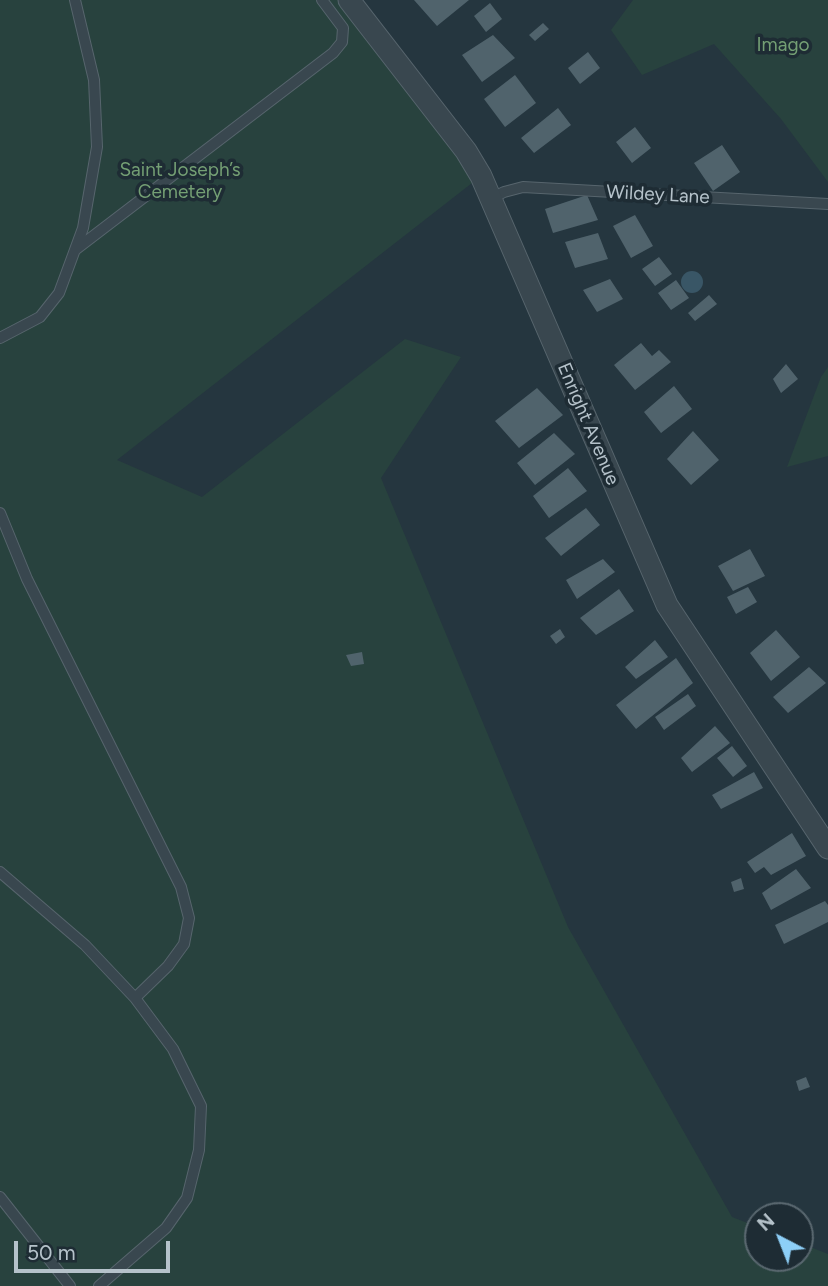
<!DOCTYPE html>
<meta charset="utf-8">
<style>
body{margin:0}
#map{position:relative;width:828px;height:1286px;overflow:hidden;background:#25363f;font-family:Figtree,sans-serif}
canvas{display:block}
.north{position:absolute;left:744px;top:1202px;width:70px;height:70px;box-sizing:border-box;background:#1e2c34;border:2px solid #5a6870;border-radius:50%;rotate:318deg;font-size:19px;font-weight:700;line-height:28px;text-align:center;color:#b5c2ca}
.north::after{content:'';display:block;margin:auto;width:24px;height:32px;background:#8dcff7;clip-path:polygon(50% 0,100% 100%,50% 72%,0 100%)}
.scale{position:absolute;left:14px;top:1241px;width:156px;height:32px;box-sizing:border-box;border:4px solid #b5c2ca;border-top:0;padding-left:9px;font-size:21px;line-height:24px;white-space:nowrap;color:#b5c2ca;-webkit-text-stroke:5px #1e2c34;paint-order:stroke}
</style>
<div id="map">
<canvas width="828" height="1286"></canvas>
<div class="north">N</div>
<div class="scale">50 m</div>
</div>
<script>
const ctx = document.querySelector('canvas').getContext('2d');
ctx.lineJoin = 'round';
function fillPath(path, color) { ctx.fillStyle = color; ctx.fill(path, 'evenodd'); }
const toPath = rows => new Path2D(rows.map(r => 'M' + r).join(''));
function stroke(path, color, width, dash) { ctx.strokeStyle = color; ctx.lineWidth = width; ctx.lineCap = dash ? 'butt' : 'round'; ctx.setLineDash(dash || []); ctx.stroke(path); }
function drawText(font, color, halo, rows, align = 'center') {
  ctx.font = font + ' Figtree,sans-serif'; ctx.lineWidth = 7; ctx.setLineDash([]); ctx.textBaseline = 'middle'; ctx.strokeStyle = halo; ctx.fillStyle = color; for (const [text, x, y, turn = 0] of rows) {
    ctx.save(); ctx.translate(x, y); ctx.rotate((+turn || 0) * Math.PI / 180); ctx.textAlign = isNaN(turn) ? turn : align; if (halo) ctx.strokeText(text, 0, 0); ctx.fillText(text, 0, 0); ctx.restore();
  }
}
const green = toPath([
 [0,0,349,0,481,176,117,460,202,497,405,339,461,357,381,478,568,927,732,1217,758,1227,758,1258,800,1258,800,1243,828,1254,828,1286,0,1286],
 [633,0,828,0,828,182,781,119,714,44,642,75,611,30],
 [828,367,828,456,787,467,821,377]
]);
const water = toPath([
 '681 282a11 11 0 1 1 22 0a11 11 0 1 1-22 0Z'
]);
const building = toPath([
 [414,0,469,0,437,26],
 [490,3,502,19,486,32,474,16],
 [543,23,549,29,535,41,529,35],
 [493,35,515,58,482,82,462,55],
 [588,52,600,68,580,84,568,68],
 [515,75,536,103,505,127,484,99],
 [558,108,571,125,534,153,521,138],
 [635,127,651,148,632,163,616,142],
 [722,145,740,172,713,191,694,163],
 [587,195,598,220,553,233,545,209],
 [635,215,653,246,631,258,613,226],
 [598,233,608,259,575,268,565,242],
 [659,257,672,274,655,286,642,269],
 [610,279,623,299,597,312,583,290],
 [676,280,689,298,671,310,658,293],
 [709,295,717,304,695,321,688,313],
 [641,343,652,356,659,350,671,362,635,390,614,365],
 [786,364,798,379,781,393,773,379],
 [674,386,692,409,661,433,644,412],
 [537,388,563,415,519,448,495,421],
 [693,431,719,460,691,485,667,459],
 [554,433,575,454,535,485,517,463],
 [568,468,587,491,549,518,533,496],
 [586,508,600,525,561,556,545,538],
 [750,549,765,576,733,591,718,566],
 [603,559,615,572,577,599,566,580],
 [748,587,757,602,736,614,727,597],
 [619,589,634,611,596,635,580,618],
 [560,629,565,637,556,644,550,636],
 [776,630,800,657,771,681,750,653],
 [655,640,668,657,636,679,625,667],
 [362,652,364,664,351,666,346,655],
 [676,658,693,683,636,729,616,705],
 [809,667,826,683,788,713,773,697],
 [688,694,696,706,664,730,655,717],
 [715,726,730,743,692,772,681,758],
 [732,746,747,766,733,777,717,758],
 [754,772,763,788,721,809,712,795],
 [792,833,806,856,771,875,764,867,755,873,747,862],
 [796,869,811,888,771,910,762,893],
 [741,878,744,889,734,892,731,882],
 [825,901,828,905,828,922,784,944,775,925],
 [806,1077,810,1087,799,1091,796,1081]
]);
const lane = toPath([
 [490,199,504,192,523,187,828,204],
 [75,250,333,53,342,42,343,28,322,0],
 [0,338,40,317,59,293,83,228,97,147,94,80,75,0],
 [0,513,27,579,181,887,189,918,184,944,168,966,135,998],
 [0,872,85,945,135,998,173,1049,201,1106,199,1150,187,1198,166,1228,99,1286],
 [0,1197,70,1286]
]);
const street = toPath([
 [349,0,466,151,481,176,667,605,828,848]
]);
const parkNames = [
 ["Imago",783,45],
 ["Saint Joseph’s",180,170],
 ["Cemetery",180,192]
];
const streetNames = [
 ["Wildey Lane",658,195,3],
 ["Enright Avenue",588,424,67]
];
fillPath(green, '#28423e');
fillPath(water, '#395666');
fillPath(building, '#50636c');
stroke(lane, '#57656d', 12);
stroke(street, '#57656d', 23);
stroke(lane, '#39474f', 10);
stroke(street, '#39474f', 21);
drawText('19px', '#749f74', '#1e2c34', parkNames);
drawText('19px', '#b5c2ca', '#1e2c34', streetNames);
</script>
